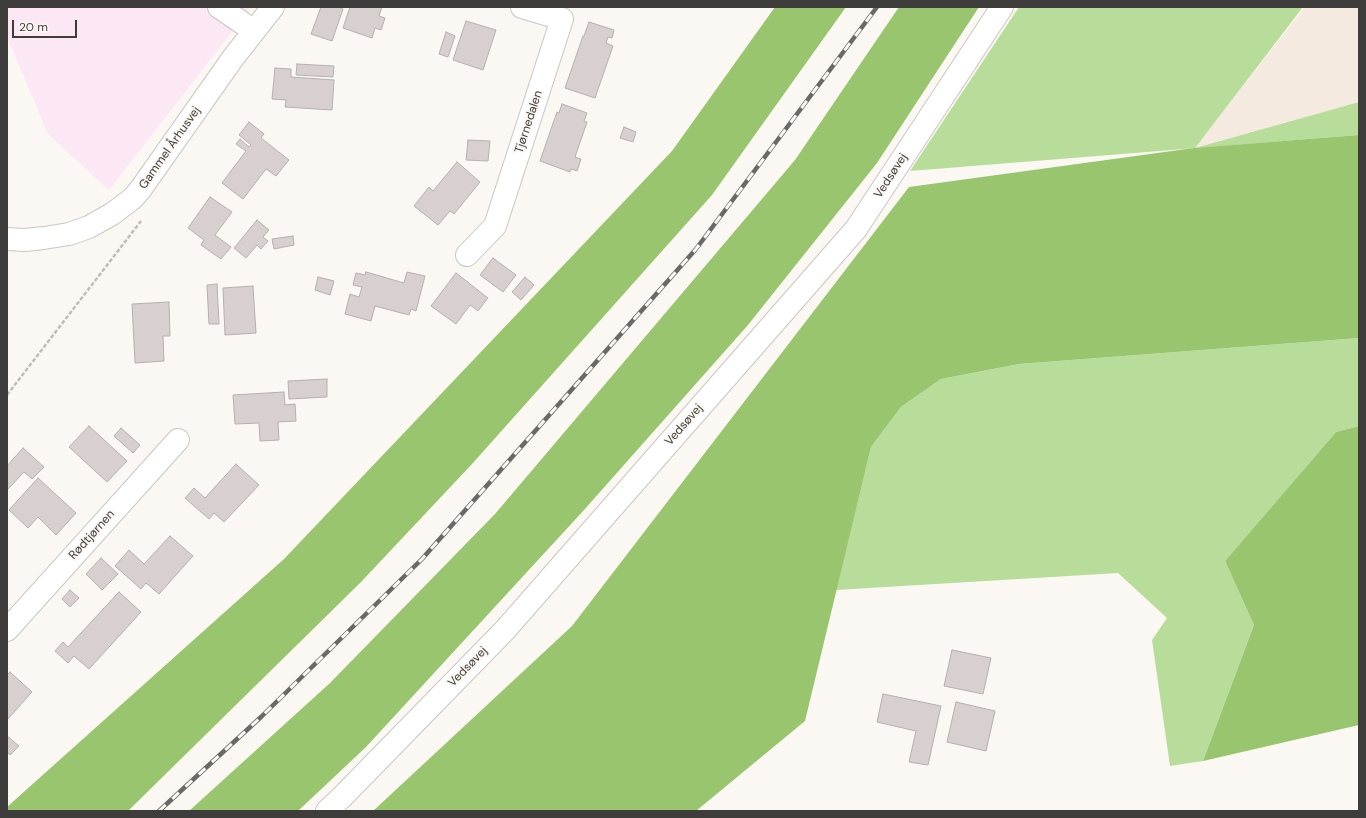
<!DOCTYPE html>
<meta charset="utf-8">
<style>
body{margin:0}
#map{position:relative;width:1366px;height:818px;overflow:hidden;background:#fbf7f2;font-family:"DM Sans",sans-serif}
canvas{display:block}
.frame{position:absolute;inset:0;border:8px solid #3e3d3b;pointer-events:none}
.scale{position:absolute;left:12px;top:20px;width:65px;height:18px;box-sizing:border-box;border:2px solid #3e3d3b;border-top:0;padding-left:5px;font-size:12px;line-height:14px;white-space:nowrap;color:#3e3d3b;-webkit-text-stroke:3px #fbf7f2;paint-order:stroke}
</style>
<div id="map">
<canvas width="1366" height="818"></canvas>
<div class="frame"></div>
<div class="scale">20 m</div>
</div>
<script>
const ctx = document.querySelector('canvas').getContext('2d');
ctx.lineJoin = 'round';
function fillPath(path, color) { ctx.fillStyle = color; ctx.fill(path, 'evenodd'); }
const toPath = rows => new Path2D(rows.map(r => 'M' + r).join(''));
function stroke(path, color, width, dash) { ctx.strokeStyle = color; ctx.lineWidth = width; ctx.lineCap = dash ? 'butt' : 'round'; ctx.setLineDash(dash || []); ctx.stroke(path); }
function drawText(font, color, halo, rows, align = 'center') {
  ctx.font = font + ' "DM Sans",sans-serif'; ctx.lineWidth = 4; ctx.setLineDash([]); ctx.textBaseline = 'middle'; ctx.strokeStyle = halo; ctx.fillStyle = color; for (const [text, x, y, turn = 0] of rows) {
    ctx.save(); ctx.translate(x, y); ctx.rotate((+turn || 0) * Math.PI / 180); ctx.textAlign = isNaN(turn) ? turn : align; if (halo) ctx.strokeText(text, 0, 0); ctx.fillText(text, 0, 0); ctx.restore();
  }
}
const commercial = toPath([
 [7,7,251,7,109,190,48,134,7,37]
]);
const built = toPath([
 [1305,7,1359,7,1359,102,1194,148]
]);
const green = toPath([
 [1019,7,1303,7,1195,148,1359,102,1359,135,910,171],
 [1359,338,1359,426,1336,432,1225,561,1254,625,1203,761,1170,766,1152,640,1167,618,1118,573,836,590,871,447,901,407,941,379,1019,364]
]);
const forest = toPath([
 [775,7,846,7,712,195,472,464,361,582,128,811,7,811,7,807,284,559,672,151],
 [899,7,979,7,877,163,748,325,584,510,366,747,298,811,189,811,330,683,495,514,795,160],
 [1359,135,1359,338,1019,364,941,379,901,407,871,447,805,721,696,811,373,811,572,626,909,187,1194,148],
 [1359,426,1359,725,1203,761,1254,625,1225,561,1336,432]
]);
const building = toPath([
 [321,7,339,7,343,9,332,41,311,34,321,7],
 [350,7,382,7,379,16,385,18,381,30,375,28,372,38,343,28,350,7],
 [466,21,496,30,483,70,453,60,466,21],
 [589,22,614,30,612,38,608,37,606,43,613,46,595,98,565,88,583,36,584,36,589,22],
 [446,32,455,36,448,57,439,54,446,32],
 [297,64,334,66,333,77,296,75,297,64],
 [275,68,291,69,291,77,334,80,332,110,285,107,286,100,272,99,275,68],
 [562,104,587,113,584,121,587,122,575,157,581,159,577,171,571,169,570,172,540,161,557,112,559,113,562,104],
 [249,122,264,134,261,138,289,160,276,176,266,169,243,199,222,183,246,151,236,144,240,139,249,147,251,145,239,135,249,122],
 [624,127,636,132,633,142,620,138,624,127],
 [468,140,490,141,488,161,466,160,468,140],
 [457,162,480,182,454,214,450,211,438,225,414,206,429,187,433,191,457,162],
 [210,197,232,212,215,235,231,247,221,259,201,245,204,240,188,228,210,197],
 [257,220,269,230,263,237,268,241,261,249,257,245,246,258,234,248,257,220],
 [293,236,294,245,274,249,272,239,293,236],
 [493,258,516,275,503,292,480,275,493,258],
 [366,272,404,283,407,272,425,276,416,311,411,309,409,315,375,306,371,321,345,314,350,294,359,297,362,287,353,285,356,273,365,275,366,272],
 [456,273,488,298,478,311,470,305,456,324,431,306,456,273],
 [318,277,334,281,330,295,315,290,318,277],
 [525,277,534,285,521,300,512,292,525,277],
 [217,284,219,324,209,324,207,285,217,284],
 [253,286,256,333,225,335,223,288,253,286],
 [169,302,170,336,163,336,164,361,135,363,132,304,169,302],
 [327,379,327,397,289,399,288,381,327,379],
 [284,392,285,405,295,404,296,421,278,422,279,440,260,441,259,423,235,424,233,395,284,392],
 [89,426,127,461,107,482,69,447,89,426],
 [121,428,140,445,133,453,114,436,121,428],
 [23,448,44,467,32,479,24,472,8,489,7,488,7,466,23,448],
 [236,464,259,485,224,522,214,513,209,519,185,498,194,488,205,498,236,464],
 [38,478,76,513,56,535,38,517,28,528,9,510,38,478],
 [170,536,193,556,159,594,146,583,141,589,115,566,129,550,144,564,170,536],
 [101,558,118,574,102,590,86,574,101,558],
 [70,590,79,598,70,607,62,599,70,590],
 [119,592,141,612,89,669,74,656,68,663,55,651,63,642,68,647,119,592],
 [952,650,991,658,983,694,944,686,952,650],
 [10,672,32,692,7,720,7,675,10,672],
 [883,694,941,706,928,765,909,762,916,731,877,722,883,694],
 [956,702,995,711,986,751,947,742,956,702],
 [7,736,19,746,10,755,7,752,7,736]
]);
const path = toPath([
 [7,395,141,221]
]);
const minor = toPath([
 [219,7,254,31],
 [7,239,25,240,44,238,69,234,89,227,112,214,132,199,140,190,233,58,273,7],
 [467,255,495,226,562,19,522,7],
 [7,630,178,440],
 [327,811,342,797,505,630,856,229,1002,7]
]);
const rail = toPath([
 [159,811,261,717,422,559,696,249,877,7]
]);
const streetNames = [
 ["Tjørnedalen",529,122,-72],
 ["Gammel Århusvej",170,148,-55],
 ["Vedsøvej",891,176,-57],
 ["Vedsøvej",684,425,-49],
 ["Rødtjørnen",92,535,-48],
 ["Vedsøvej",468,667,-46]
];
fillPath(commercial, '#fce7f5');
fillPath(built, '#f4eadf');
fillPath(green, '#b8dc99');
fillPath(forest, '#98c56d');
fillPath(building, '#d7d0ce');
stroke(building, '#b5afad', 1);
stroke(minor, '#cac6c1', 24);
stroke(path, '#c0bdb9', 2.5, [4, 2]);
stroke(minor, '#fff', 22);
stroke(rail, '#6b6966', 4.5);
stroke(rail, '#fbf7f2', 3, [9]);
drawText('12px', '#3e3d3b', '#fbf7f2', streetNames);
</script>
